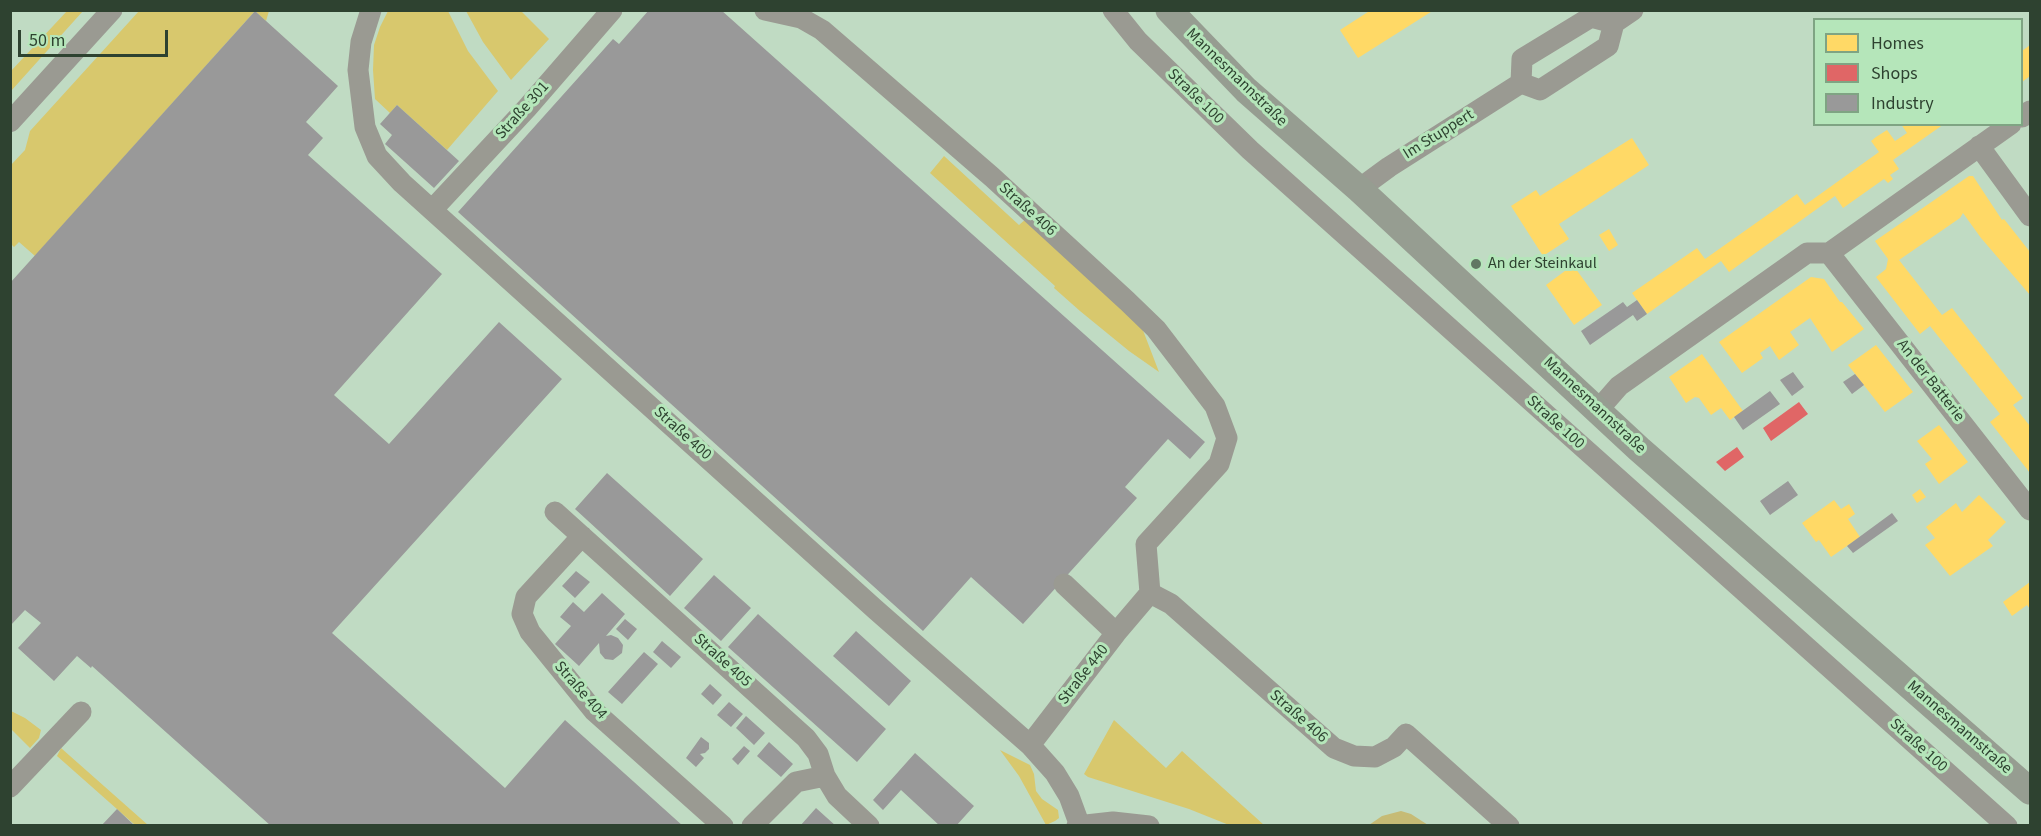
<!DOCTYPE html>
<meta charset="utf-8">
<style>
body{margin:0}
#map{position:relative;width:2041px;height:836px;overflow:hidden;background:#c0dbc3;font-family:"Source Sans 3",sans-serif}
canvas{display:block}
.frame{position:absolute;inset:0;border:12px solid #2e4230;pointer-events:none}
.legend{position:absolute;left:1813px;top:18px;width:210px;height:108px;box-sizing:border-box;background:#b5e6ba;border:2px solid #7fa483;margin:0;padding:8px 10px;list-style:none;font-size:18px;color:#2e4230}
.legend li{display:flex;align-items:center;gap:12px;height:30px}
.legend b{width:30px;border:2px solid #7fa483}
.scale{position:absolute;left:18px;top:30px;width:150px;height:27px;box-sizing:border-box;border:3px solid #2e4230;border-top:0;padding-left:8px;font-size:18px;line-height:21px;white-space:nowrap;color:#2e4230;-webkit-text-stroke:4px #b5e6ba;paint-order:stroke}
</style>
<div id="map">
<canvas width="2041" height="836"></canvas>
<div class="frame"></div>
<ul class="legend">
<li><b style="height:16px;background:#ffd966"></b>Homes</li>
<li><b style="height:16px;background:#e06666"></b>Shops</li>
<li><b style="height:16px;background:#999"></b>Industry</li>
</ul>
<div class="scale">50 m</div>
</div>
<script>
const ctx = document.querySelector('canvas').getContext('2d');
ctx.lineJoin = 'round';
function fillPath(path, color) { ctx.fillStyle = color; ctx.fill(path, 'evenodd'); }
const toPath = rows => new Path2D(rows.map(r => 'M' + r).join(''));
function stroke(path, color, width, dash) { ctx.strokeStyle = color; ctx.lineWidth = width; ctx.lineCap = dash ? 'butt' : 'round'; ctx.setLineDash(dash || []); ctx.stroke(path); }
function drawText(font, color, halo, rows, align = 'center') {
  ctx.font = font + ' "Source Sans 3",sans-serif'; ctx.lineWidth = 6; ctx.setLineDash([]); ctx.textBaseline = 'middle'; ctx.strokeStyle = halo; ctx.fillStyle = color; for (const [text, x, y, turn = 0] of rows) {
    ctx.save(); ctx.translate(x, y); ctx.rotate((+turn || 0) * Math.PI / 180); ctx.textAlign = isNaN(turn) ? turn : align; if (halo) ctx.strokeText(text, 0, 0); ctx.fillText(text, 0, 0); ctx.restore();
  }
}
const green = toPath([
 [67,11,83,11,11,91,11,71],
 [139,11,269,11,266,21,255,11,35,256,19,242,14,247,11,244,10,166,25,150,30,131],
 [388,11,448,11,468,51,498,91,447,150,397,105,390,113,375,99,373,70,374,45,380,27],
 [466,11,521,11,549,39,511,80,483,42],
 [944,156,1019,225,1027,218,1139,320,1159,372,1129,351,1080,311,1054,288,1055,286,930,173],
 [11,711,25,718,41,730,39,738,30,748,11,729],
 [1114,720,1166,768,1182,751,1264,825,1229,825,1189,809,1088,777,1084,774],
 [61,748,148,825,135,825,57,756],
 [1000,750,1030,765,1034,774,1036,791,1042,799,1058,810,1059,818,1055,821,1046,825,1019,776]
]);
const forest = toPath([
 [1401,811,1411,814,1428,825,1369,825,1382,816]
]);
const homes = toPath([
 [1371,10,1434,10,1358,58,1340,30],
 [2030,45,2030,76,2022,82,2022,51],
 [1901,124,1944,124,1893,160,1899,169,1890,175,1893,179,1888,183,1884,179,1843,208,1835,196,1729,272,1721,261,1647,314,1632,293,1697,248,1705,259,1797,194,1805,205,1879,152,1871,141,1876,137,1887,130,1895,141,1907,133],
 [1632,138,1649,165,1559,224,1569,239,1543,256,1511,206,1536,190,1540,196],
 [1969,176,1973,176,2002,220,2004,219,2030,252,2030,295,1981,238,1963,213,1960,218,1899,260,1942,315,1952,308,2023,398,2013,405,2030,426,2030,473,1990,422,2000,414,1930,326,1920,334,1876,277,1886,269,1888,259,1875,241],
 [1609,229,1618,245,1609,251,1599,235],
 [1573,265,1602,305,1574,325,1546,285],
 [1811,277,1824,279,1840,302,1842,302,1864,329,1832,352,1810,318,1790,332,1799,345,1779,360,1770,346,1760,353,1763,358,1742,373,1719,342],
 [1876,345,1913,392,1885,412,1848,365],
 [1702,354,1743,411,1730,420,1721,408,1711,415,1699,398,1695,397,1686,403,1669,377],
 [1939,425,1968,462,1939,484,1925,464,1932,459,1917,441],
 [1920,489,1926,497,1917,503,1912,495],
 [1979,495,2006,522,1988,540,1993,546,1950,576,1925,545,1935,538,1926,527,1956,503,1962,512],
 [1834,500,1841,509,1849,504,1855,514,1848,519,1860,537,1831,557,1819,540,1816,542,1802,523],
 [2030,582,2030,609,2027,605,2012,616,2003,602]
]);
const shops = toPath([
 [1799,402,1808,414,1771,441,1763,428],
 [1737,447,1744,457,1725,471,1716,462]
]);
const industry = toPath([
 [649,10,721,10,1205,442,1190,459,1168,439,1125,487,1137,498,1023,624,971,577,923,631,458,212,613,39,619,44],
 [255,11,338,86,306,122,323,138,308,155,442,274,334,395,389,444,499,322,562,379,332,633,505,788,565,720,683,826,271,826,92,666,91,668,77,656,54,681,18,648,41,623,25,610,10,626,10,283],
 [397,105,459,161,434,188,385,144,392,135,380,124],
 [1637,300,1647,314,1637,321,1633,315,1590,345,1581,331,1623,302,1627,307],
 [1793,372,1804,387,1792,396,1780,380],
 [1855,374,1864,385,1852,394,1843,382],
 [1770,391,1780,404,1743,430,1734,417],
 [607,473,703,559,670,596,575,509],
 [1788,481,1798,495,1770,515,1760,501],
 [1892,513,1898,521,1853,553,1847,546],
 [576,571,590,582,575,598,562,586],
 [714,575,751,608,721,641,684,608],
 [602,593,625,614,606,636,611,635,618,638,623,645,622,653,613,660,605,659,600,653,599,643,579,666,555,644,571,626,560,617,573,602,584,612],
 [758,614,886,729,857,762,728,647],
 [625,619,637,629,628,640,616,629],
 [856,631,911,681,889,706,833,656],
 [662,641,681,657,671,668,653,652],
 [644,652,658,664,622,704,608,692],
 [710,684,722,695,713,705,701,694],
 [729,702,743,714,731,727,717,715],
 [746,716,765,733,754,745,736,728],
 [701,737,709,743,709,749,705,753,700,754,704,758,696,767,686,758],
 [769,742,793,764,781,777,757,756],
 [744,746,750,751,738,765,732,759],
 [915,753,974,806,956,826,940,826,901,790,883,810,873,800],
 [816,808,836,826,800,826],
 [117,809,135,826,101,826]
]);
const minor = toPath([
 [371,10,361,42,358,70,365,127,377,156,402,183,876,610,1030,745,1055,773,1069,796,1080,826],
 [765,10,801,18,822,30,992,177,1127,301,1156,329,1215,406,1227,438,1219,464,1146,544,1150,593,1116,633,1030,745],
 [1113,10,1138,41,1250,150,2007,826],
 [1521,83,1540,90,1608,46,1614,23],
 [2022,117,2030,111],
 [10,122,112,10],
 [1979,146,2030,216],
 [1359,189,1389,167,1521,83,1522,59,1591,17,1614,23,1633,10],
 [432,210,527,108,612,10],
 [1829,253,2030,510],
 [1598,410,1619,386,1807,253,1829,253,2011,124],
 [555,512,806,738,818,754,825,776,837,796,869,826],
 [582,536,526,597,522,614,530,632,594,711,723,826],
 [1064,584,1116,633],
 [1150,593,1171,604,1334,748,1354,756,1375,757,1394,747,1406,734,1509,826],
 [10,787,81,712],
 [752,826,796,782,825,776],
 [1077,826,1113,822,1149,826]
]);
const major = toPath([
 [1169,10,1246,90,1359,189,1639,449,2030,791]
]);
const markers = [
 [1476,264,6,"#617863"]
];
const streetNames = [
 ["Mannesmannstraße",1236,78,44],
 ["Straße 100",1195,97,44],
 ["Straße 301",523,111,-48],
 ["Im Stuppert",1439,135,-32],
 ["Straße 406",1027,210,42],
 ["An der Batterie",1930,381,52],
 ["Mannesmannstraße",1594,406,43],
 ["Straße 100",1555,423,42],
 ["Straße 400",682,434,42],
 ["Straße 405",722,661,42],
 ["Straße 440",1084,675,-52],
 ["Straße 404",580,691,49],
 ["Straße 406",1298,717,41],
 ["Mannesmannstraße",1959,728,41],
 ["Straße 100",1918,746,42]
];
const poiNames = [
 ["An der Steinkaul",1488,264]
];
fillPath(green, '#d8c86d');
fillPath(forest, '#c6bb75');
fillPath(homes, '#ffd966');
fillPath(shops, '#e06666');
fillPath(industry, '#999');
stroke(minor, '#9a9a92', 21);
stroke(major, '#969d91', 27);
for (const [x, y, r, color] of markers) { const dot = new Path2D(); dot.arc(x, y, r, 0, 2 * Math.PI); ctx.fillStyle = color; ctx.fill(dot); stroke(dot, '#b5e6ba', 2); }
drawText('16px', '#2e4230', '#b5e6ba', streetNames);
drawText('16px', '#2e4230', '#b5e6ba', poiNames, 'left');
</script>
